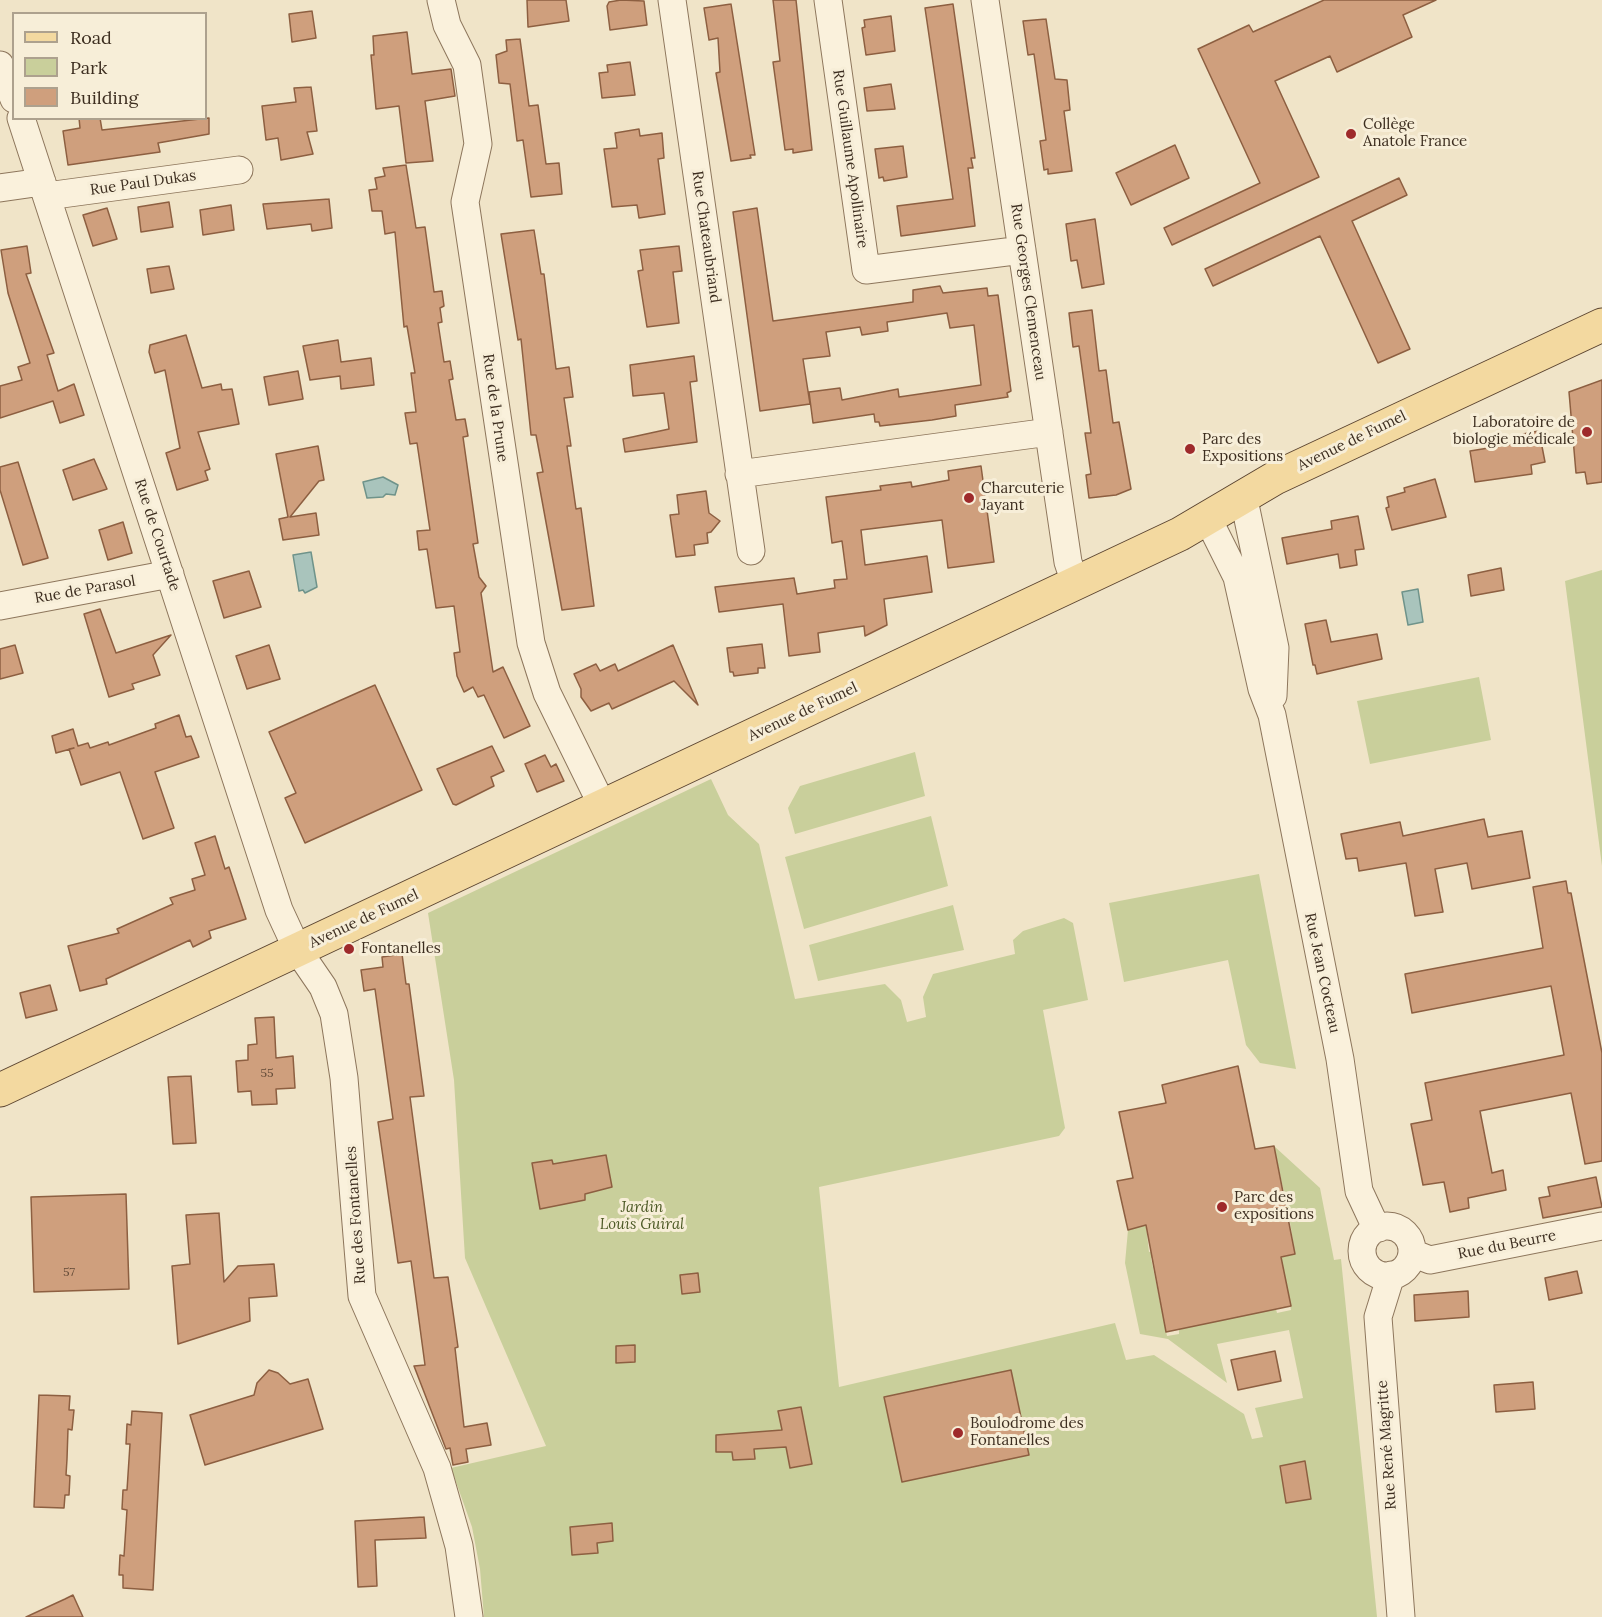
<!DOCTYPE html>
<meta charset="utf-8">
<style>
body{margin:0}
#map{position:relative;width:1602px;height:1617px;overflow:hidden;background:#f0e4c8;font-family:Lora,serif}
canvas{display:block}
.legend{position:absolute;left:12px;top:12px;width:195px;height:108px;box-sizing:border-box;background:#f7eed8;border:2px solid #ada18e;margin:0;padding:8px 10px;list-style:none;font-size:18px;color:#3d2e20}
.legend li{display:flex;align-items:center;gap:12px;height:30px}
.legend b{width:30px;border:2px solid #ada18e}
</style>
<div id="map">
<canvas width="1602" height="1617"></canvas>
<ul class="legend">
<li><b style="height:8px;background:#f3d9a0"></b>Road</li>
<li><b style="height:16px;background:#c9cf9b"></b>Park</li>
<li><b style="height:16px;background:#cf9f7d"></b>Building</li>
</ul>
</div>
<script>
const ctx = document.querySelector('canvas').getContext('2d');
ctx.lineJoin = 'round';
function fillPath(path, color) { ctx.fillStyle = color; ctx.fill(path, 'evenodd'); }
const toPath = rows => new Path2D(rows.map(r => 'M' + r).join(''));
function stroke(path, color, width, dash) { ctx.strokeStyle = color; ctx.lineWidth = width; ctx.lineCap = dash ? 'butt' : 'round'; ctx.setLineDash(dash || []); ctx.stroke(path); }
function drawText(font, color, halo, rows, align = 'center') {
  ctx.font = font + ' Lora,serif'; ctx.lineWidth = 6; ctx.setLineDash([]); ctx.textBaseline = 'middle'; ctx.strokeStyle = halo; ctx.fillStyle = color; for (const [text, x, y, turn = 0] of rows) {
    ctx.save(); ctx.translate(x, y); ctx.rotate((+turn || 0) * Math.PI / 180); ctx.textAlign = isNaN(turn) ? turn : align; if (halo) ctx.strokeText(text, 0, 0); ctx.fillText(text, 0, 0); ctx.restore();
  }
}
const green = toPath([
 [1602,570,1602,866,1565,581],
 [1479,677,1491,740,1370,764,1357,701],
 [915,752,925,796,795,834,788,808,800,786],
 [711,779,728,815,759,844,795,999,885,984,901,1000,907,1022,926,1017,923,997,933,974,1015,954,1013,940,1023,931,1064,918,1073,923,1088,1000,1043,1010,1065,1128,1059,1136,819,1187,839,1387,1115,1323,1126,1360,1154,1355,1244,1414,1252,1439,1263,1437,1255,1408,1303,1398,1289,1330,1217,1344,1227,1383,1168,1339,1140,1334,1125,1263,1128,1230,1146,1225,1149,1252,1154,1251,1155,1257,1151,1258,1167,1336,1179,1334,1179,1329,1276,1309,1277,1313,1291,1310,1282,1263,1276,1258,1295,1254,1290,1222,1286,1222,1285,1217,1289,1216,1274,1146,1320,1188,1334,1260,1341,1259,1377,1617,484,1617,480,1569,472,1527,451,1468,546,1446,465,1258,454,1080,428,913],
 [931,816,948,886,804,929,785,857],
 [1259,874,1296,1069,1260,1063,1246,1045,1228,960,1124,982,1109,903],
 [953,905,964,950,818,981,809,945]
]);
const water = toPath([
 [383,477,398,485,395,495,386,494,383,497,367,498,363,482,383,477],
 [311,552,317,587,305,593,303,590,299,591,293,555,311,552],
 [1418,589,1423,622,1408,625,1402,592,1418,589]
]);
const building = toPath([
 [527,0,566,0,569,21,528,27,527,0],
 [621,0,644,1,647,25,610,30,607,6,609,2,621,0],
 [773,0,796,0,812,150,793,153,793,149,785,150,773,62,780,61,773,0],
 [1324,0,1436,0,1403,15,1412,37,1337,72,1330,56,1275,81,1319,177,1172,245,1164,228,1260,183,1198,49,1249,25,1253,32,1324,0],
 [731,4,755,155,750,155,751,158,731,161,716,73,720,72,718,38,709,40,704,8,731,4],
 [953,4,975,158,971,158,973,168,968,168,975,226,901,236,897,206,953,199,925,8,953,4],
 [312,11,316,38,292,42,289,14,312,11],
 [891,16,895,51,866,55,862,28,865,27,864,20,891,16],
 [1046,19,1055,79,1067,80,1070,110,1064,111,1072,171,1048,174,1048,169,1044,170,1040,141,1046,140,1034,54,1028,55,1023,21,1046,19],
 [407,32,412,74,451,69,455,96,425,101,433,161,406,163,399,106,376,109,371,55,374,55,373,36,407,32],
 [520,39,529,106,538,105,546,164,559,163,562,194,531,197,523,140,517,141,510,84,499,83,496,55,507,51,506,40,520,39],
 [630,62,635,95,602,98,599,73,608,72,607,65,630,62],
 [891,84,895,109,867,111,864,88,891,84],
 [311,87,317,131,307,132,313,154,281,160,278,138,266,140,262,106,296,102,294,88,311,87],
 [79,118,100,118,102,130,209,118,209,134,158,143,160,152,68,165,63,131,80,128,79,118],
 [639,129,640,136,662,133,664,158,658,159,665,214,639,218,637,205,612,207,604,149,617,148,615,133,639,129],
 [1175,145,1189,178,1131,205,1116,173,1175,145],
 [903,146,907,177,884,181,883,177,879,178,875,149,903,146],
 [406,165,416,228,425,227,434,292,442,291,444,306,440,308,442,322,438,323,444,362,450,361,453,379,449,380,456,420,465,419,468,436,463,437,478,543,473,544,479,577,486,586,481,593,493,672,503,667,530,726,504,738,484,695,478,697,473,687,464,692,457,676,454,653,460,652,454,606,436,608,427,549,419,550,417,531,430,530,417,443,410,444,405,413,416,412,411,373,415,373,407,326,404,327,395,232,385,234,382,211,372,211,369,190,377,189,375,178,385,176,383,168,406,165],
 [1399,178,1407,195,1352,221,1410,349,1378,363,1320,236,1213,286,1205,269,1399,178],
 [329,199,332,228,312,231,311,224,267,229,263,204,329,199],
 [169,202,173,227,141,232,138,207,169,202],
 [231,205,234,230,203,235,200,210,231,205],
 [107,208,117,239,93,246,83,215,107,208],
 [757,208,773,321,913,302,913,290,940,286,943,293,987,288,988,296,998,295,1011,391,1007,393,1008,397,955,405,956,416,932,420,880,426,879,422,875,422,874,414,813,423,809,392,840,388,842,400,898,389,899,397,981,385,974,325,950,328,947,313,887,322,888,331,862,335,860,327,826,332,830,356,803,359,810,404,760,411,733,212,757,208],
 [1095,219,1104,284,1082,288,1077,260,1071,261,1066,224,1095,219],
 [534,230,541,274,544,274,556,369,569,367,573,397,564,398,571,446,567,446,576,509,581,508,594,606,562,610,537,473,543,472,536,435,531,435,521,339,518,340,501,234,534,230],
 [27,246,31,273,26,274,54,353,47,355,58,391,74,384,84,415,60,423,53,401,0,418,0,386,22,380,18,367,30,363,8,293,1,250,27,246],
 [679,246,682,271,673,272,679,323,647,327,638,271,643,270,640,250,679,246],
 [169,266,174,289,151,293,147,269,169,266],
 [1092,310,1099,371,1106,370,1113,423,1119,422,1131,489,1116,495,1089,498,1086,475,1091,474,1085,433,1091,433,1079,346,1073,347,1069,313,1092,310],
 [186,335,202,388,221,384,222,390,232,389,239,424,198,432,210,469,205,471,208,480,177,490,166,453,180,448,165,370,155,373,149,352,150,345,186,335],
 [338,340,341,362,371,358,374,385,341,389,340,376,310,380,303,346,338,340],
 [694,356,697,381,690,382,697,442,625,452,623,439,669,429,664,393,633,396,630,365,694,356],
 [298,371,303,399,269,405,264,377,298,371],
 [1602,380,1602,482,1587,484,1585,472,1576,473,1569,392,1602,380],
 [1539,431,1545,462,1531,465,1532,474,1475,482,1470,451,1513,444,1512,436,1539,431],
 [318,446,324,480,319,481,290,517,316,513,319,535,283,540,279,519,288,517,276,454,318,446],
 [94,459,107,489,73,500,63,470,94,459],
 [18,462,48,558,23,565,0,490,0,467,18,462],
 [981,466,994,562,948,568,942,520,861,530,865,565,927,556,932,592,884,599,887,625,865,636,864,626,818,633,820,652,789,656,783,604,719,612,715,587,794,578,797,594,835,588,834,580,847,579,842,541,832,543,826,497,881,490,880,486,911,482,912,487,949,480,948,471,981,466],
 [1435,479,1446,517,1392,530,1386,508,1389,507,1387,497,1405,492,1404,488,1435,479],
 [706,491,709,513,720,521,711,532,707,533,708,543,694,545,695,555,676,557,670,515,679,514,677,495,706,491],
 [1358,516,1364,549,1355,550,1357,565,1340,568,1338,554,1287,564,1282,538,1332,529,1331,521,1358,516],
 [123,522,132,553,108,560,99,530,123,522],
 [1501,568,1504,590,1471,596,1468,575,1501,568],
 [249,571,261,607,224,618,213,581,249,571],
 [100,609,116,653,171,635,153,655,160,675,132,684,134,689,109,697,84,614,100,609],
 [1326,620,1331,642,1377,634,1382,659,1317,674,1315,665,1313,665,1305,624,1326,620],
 [762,644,765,668,758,668,758,673,734,676,733,672,730,672,727,648,762,644],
 [15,645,23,673,0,679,0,649,15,645],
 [269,645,280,679,247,689,236,656,269,645],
 [673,645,698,705,674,681,612,709,609,703,591,711,581,697,581,689,574,674,596,664,600,671,615,664,618,671,673,645],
 [375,685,422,790,305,843,285,798,296,793,269,732,375,685],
 [179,715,186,737,191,736,199,757,155,772,174,828,143,839,120,772,81,785,69,749,74,748,56,753,52,736,73,729,78,746,88,743,90,748,108,742,109,745,156,728,155,724,179,715],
 [492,746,504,771,491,777,494,786,456,805,453,804,437,769,492,746],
 [545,755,551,767,556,764,564,781,537,792,525,764,545,755],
 [1484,819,1488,837,1522,831,1530,878,1472,889,1467,863,1435,869,1443,912,1415,916,1406,863,1359,871,1357,858,1346,859,1341,834,1400,822,1403,836,1484,819],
 [215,836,225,869,229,867,246,919,209,931,211,938,193,947,190,940,106,979,107,984,80,991,68,946,119,933,117,929,173,904,170,898,195,890,192,879,205,875,195,843,215,836],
 [1566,881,1568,893,1571,893,1602,1053,1602,1161,1585,1164,1571,1093,1480,1111,1492,1173,1503,1170,1506,1190,1468,1198,1469,1208,1450,1212,1444,1182,1423,1185,1411,1124,1432,1120,1425,1083,1564,1055,1551,986,1412,1013,1405,974,1543,948,1533,887,1566,881],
 [402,954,406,984,409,984,424,1096,410,1097,434,1278,448,1277,458,1347,455,1348,464,1427,487,1423,491,1445,466,1449,468,1462,453,1465,450,1448,446,1449,414,1366,425,1365,411,1261,398,1263,378,1122,393,1119,375,989,364,991,361,970,383,967,382,957,402,954],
 [50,985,57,1010,26,1018,20,993,50,985],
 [274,1017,276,1058,293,1056,295,1088,276,1089,277,1104,252,1105,251,1091,238,1092,236,1061,248,1060,248,1045,257,1044,255,1018,274,1017],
 [1238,1066,1255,1149,1274,1146,1295,1254,1281,1257,1291,1306,1166,1332,1146,1225,1128,1230,1117,1181,1133,1178,1119,1112,1166,1103,1162,1085,1238,1066],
 [191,1076,196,1143,173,1144,168,1077,191,1076],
 [606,1155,612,1187,585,1194,585,1200,540,1209,532,1163,552,1160,553,1164,606,1155],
 [1596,1177,1602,1207,1543,1218,1539,1198,1550,1196,1548,1187,1596,1177],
 [126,1194,129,1289,34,1292,31,1197,126,1194],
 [219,1213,224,1282,238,1266,274,1264,277,1296,249,1298,250,1321,178,1344,172,1266,190,1264,186,1215,219,1213],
 [1577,1271,1582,1293,1549,1300,1545,1278,1577,1271],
 [698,1273,700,1292,682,1294,680,1275,698,1273],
 [1468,1291,1469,1317,1415,1321,1414,1295,1468,1291],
 [635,1345,635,1362,616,1363,616,1346,635,1345],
 [1275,1351,1281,1381,1238,1390,1231,1360,1275,1351],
 [269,1370,278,1373,290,1384,308,1379,323,1429,205,1465,190,1415,254,1395,257,1383,269,1370],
 [1011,1370,1029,1455,902,1482,884,1397,1011,1370],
 [1533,1382,1535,1409,1496,1412,1494,1385,1533,1382],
 [39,1395,70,1396,69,1410,74,1410,72,1430,68,1429,67,1459,66,1475,70,1476,69,1495,65,1495,64,1508,34,1507,39,1395],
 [801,1407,812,1464,790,1468,786,1447,754,1449,755,1459,733,1460,732,1452,716,1452,716,1435,782,1430,778,1411,801,1407],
 [132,1411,162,1413,153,1590,123,1588,123,1575,119,1575,120,1555,124,1556,127,1510,122,1509,123,1490,127,1490,130,1444,126,1444,127,1424,131,1425,132,1411],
 [1305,1461,1311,1499,1286,1503,1280,1466,1305,1461],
 [424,1517,426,1538,375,1540,377,1586,358,1587,355,1521,424,1517],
 [612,1523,613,1541,597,1543,598,1553,572,1555,570,1527,612,1523],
 [73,1595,83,1617,26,1617,65,1599,73,1595]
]);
const minor = toPath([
 [441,0,447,25,467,65,478,144,465,202,531,643,547,693,603,807],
 [672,0,751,551],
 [828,0,866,270,1022,250],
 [985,0,1068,562,1075,583],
 [0,65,14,99],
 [21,118,279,910,297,949,323,987,334,1014,344,1078,362,1296,437,1468,459,1546,469,1617],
 [0,188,42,182],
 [47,196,239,170],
 [739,474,1049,432],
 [1243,495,1275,648,1273,696],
 [1207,517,1237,577,1262,689,1272,715,1340,1059,1359,1191,1373,1221,1379,1228],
 [0,606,170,574],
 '1362 1251a25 25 0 1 1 50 0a25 25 0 1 1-50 0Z',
 [1412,1253,1430,1260,1602,1226],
 [1391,1275,1378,1317,1401,1617]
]);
const major = toPath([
 [0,1090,1180,534,1275,478,1602,325]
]);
const markers = [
 [1351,134,6,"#9e2a2b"],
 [1587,432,6,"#9e2a2b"],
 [1190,449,6,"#9e2a2b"],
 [969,498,6,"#9e2a2b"],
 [349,949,6,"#9e2a2b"],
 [1222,1207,6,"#9e2a2b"],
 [958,1433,6,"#9e2a2b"]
];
const numberNames = [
 ["55",267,1074],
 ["57",69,1273]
];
const poiNames = [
 ["Collège",1363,125],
 ["Anatole France",1363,142],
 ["Laboratoire de",1575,423,"right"],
 ["biologie médicale",1575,440,"right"],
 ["Parc des",1202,440],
 ["Expositions",1202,457],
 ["Charcuterie",981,489],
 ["Jayant",981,506],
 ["Fontanelles",361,949],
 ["Parc des",1234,1198],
 ["expositions",1234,1215],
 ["Boulodrome des",970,1424],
 ["Fontanelles",970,1441]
];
const streetNames = [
 ["Rue Guillaume Apollinaire",850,159,82],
 ["Rue Paul Dukas",143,183,-8],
 ["Rue Chateaubriand",706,237,82],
 ["Rue Georges Clemenceau",1028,292,82],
 ["Rue de la Prune",495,408,82],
 ["Avenue de Fumel",1352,441,-26],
 ["Rue de Courtade",157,535,72],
 ["Rue de Parasol",85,590,-10],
 ["Avenue de Fumel",803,712,-25],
 ["Avenue de Fumel",364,919,-25],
 ["Rue Jean Cocteau",1322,973,78],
 ["Rue des Fontanelles",356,1215,-94],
 ["Rue du Beurre",1507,1245,-11],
 ["Rue René Magritte",1387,1445,-94]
];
const parkNames = [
 ["Jardin",642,1208],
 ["Louis Guiral",642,1225]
];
fillPath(green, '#c9cf9b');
fillPath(water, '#a9c4bc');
stroke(water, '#6f938a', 1.5);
fillPath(building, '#cf9f7d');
stroke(building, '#8d5f41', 1.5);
stroke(minor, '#8d765c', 29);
stroke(major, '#5b4430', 35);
stroke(minor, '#faf1dc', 27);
stroke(major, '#f3d9a0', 33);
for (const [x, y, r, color] of markers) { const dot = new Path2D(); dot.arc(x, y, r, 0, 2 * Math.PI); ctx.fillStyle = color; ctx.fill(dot); stroke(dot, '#f7eed8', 2); }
drawText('12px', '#624a37', null, numberNames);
drawText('15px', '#3d2e20', '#f7eed8', poiNames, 'left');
drawText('15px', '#3d2e20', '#f7eed8', streetNames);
drawText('italic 15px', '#4d5a26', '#f7eed8', parkNames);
</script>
